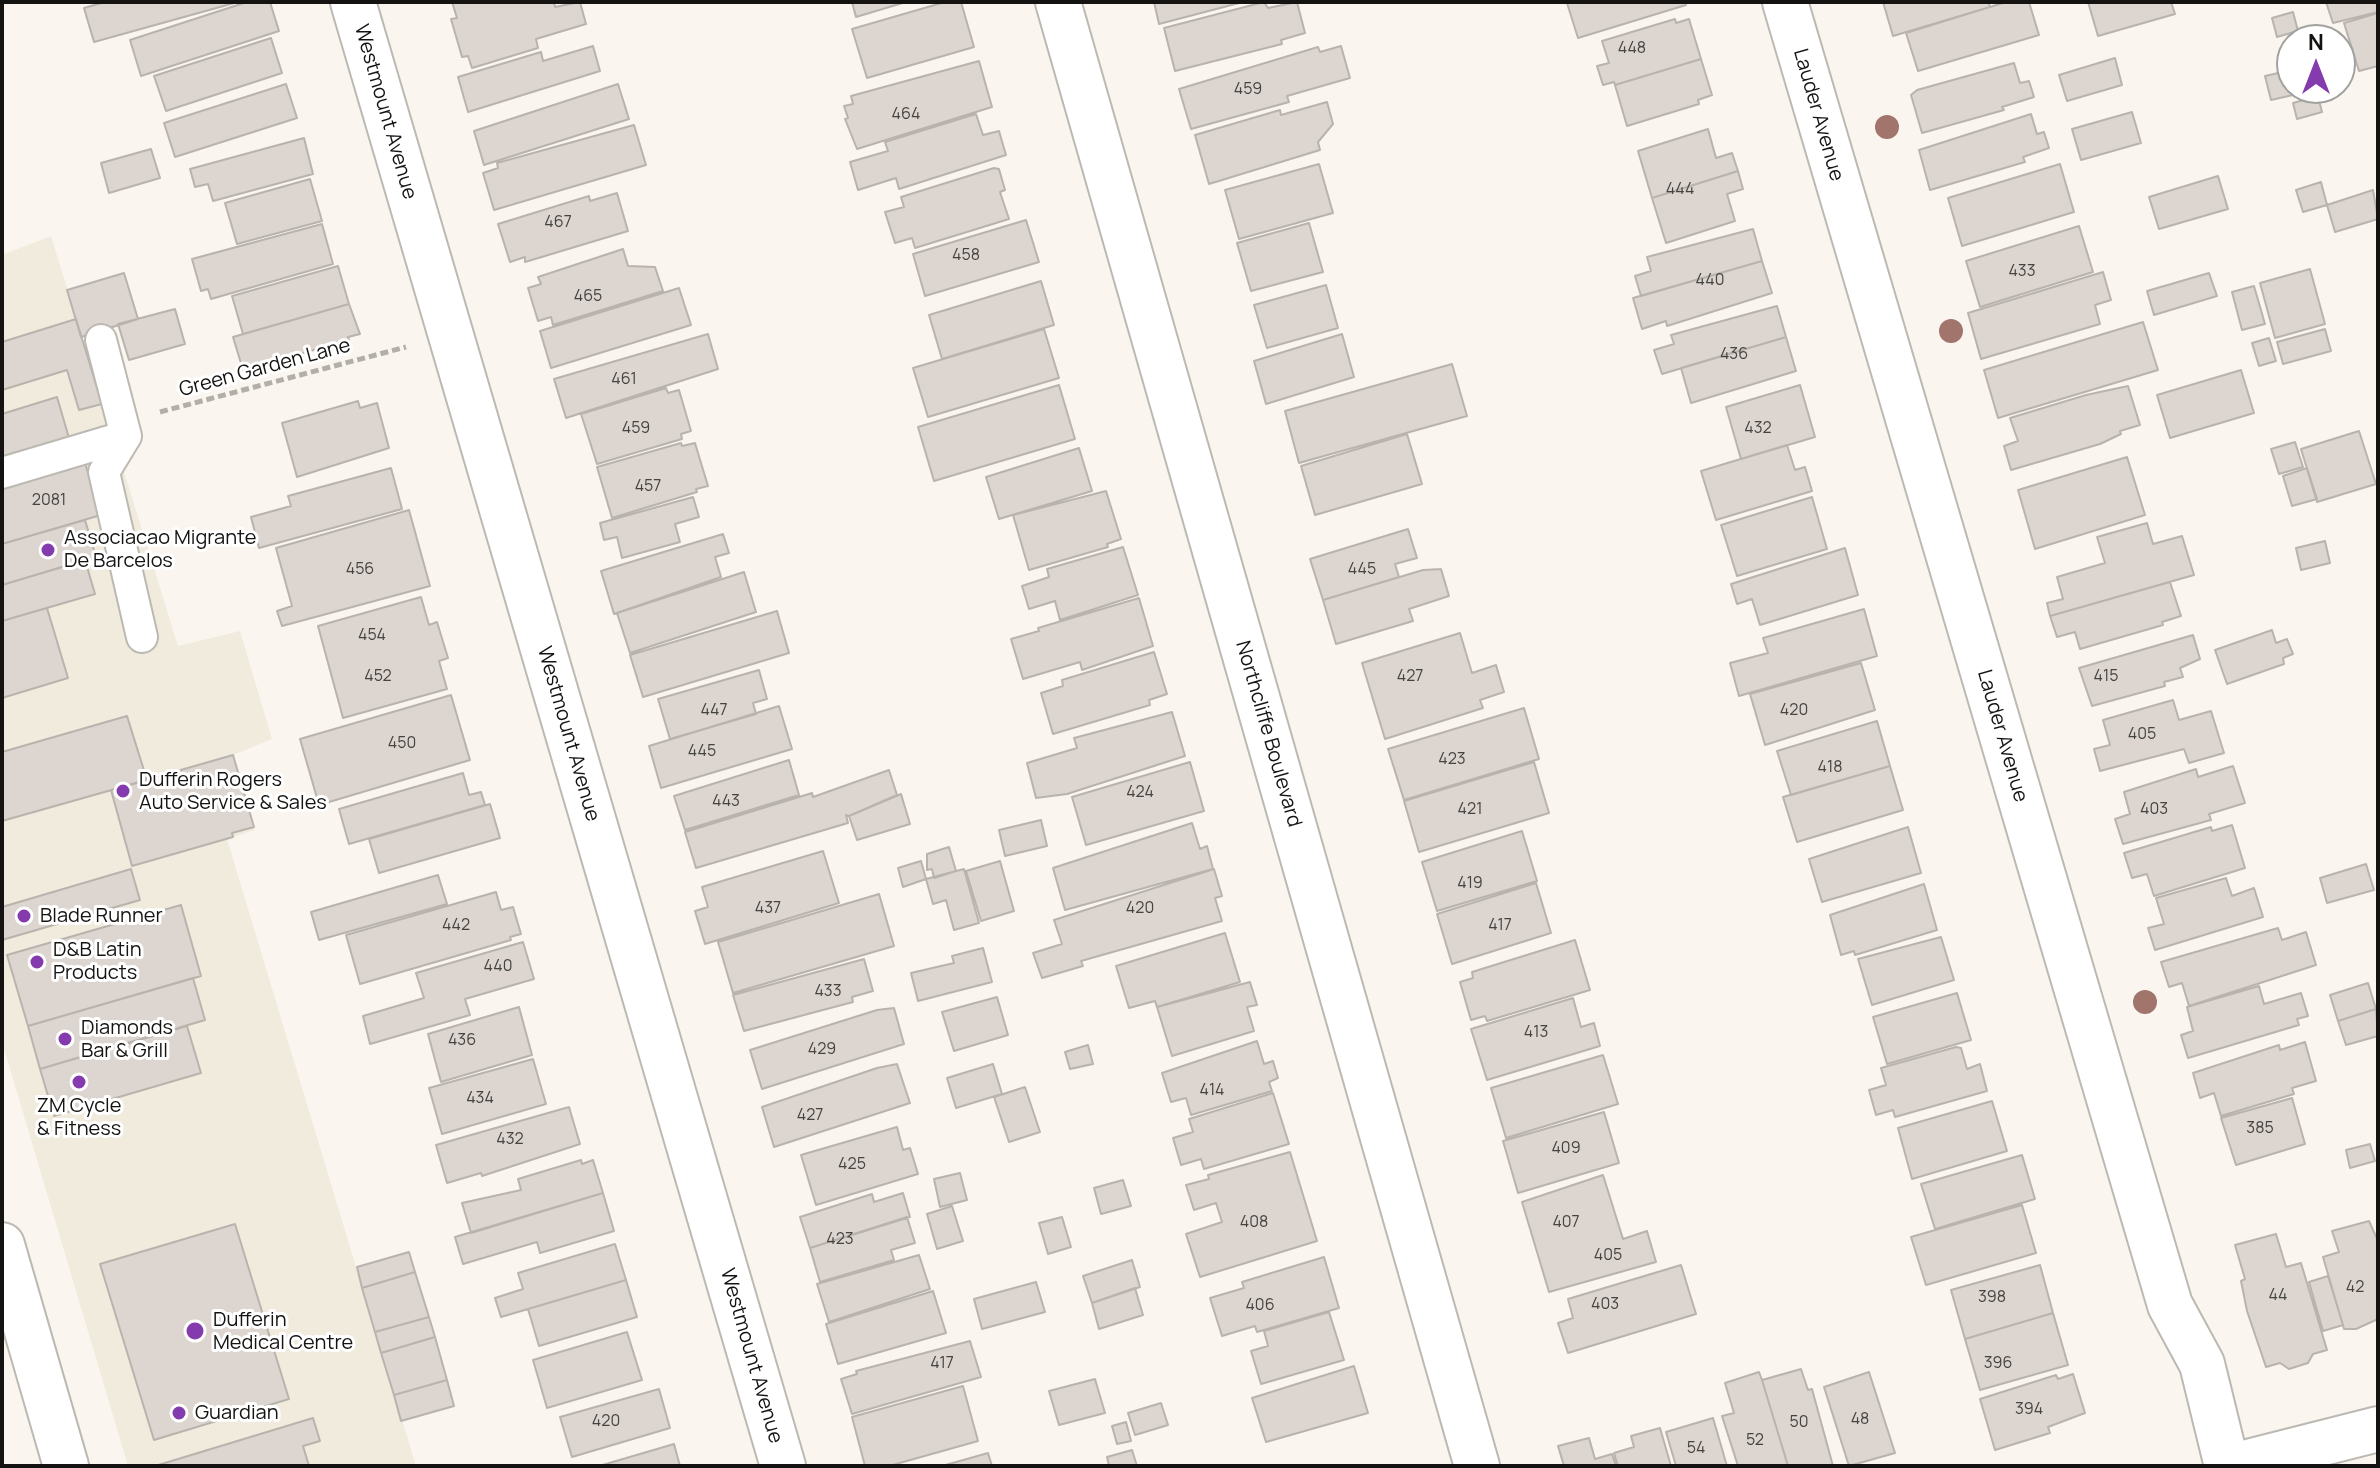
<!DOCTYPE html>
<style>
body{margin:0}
#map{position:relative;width:2380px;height:1468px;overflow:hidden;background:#faf6ef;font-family:Manrope,sans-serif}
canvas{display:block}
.frame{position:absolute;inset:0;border:4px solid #141311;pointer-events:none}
.north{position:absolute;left:2276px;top:24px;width:80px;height:80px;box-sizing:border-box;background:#fff;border:2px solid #a1a1a0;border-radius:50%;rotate:0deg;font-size:22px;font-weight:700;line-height:32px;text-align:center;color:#141311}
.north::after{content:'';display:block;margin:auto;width:28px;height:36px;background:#843bad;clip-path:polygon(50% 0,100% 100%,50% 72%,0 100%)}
</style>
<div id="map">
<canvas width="2380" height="1468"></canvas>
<div class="frame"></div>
<div class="north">N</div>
</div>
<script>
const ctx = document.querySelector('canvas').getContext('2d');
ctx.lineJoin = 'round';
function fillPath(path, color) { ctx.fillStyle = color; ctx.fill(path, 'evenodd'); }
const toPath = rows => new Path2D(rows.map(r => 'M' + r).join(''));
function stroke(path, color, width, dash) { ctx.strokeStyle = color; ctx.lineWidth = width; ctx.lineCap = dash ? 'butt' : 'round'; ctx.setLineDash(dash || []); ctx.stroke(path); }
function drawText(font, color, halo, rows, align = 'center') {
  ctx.font = font + ' Manrope,sans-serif'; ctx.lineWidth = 6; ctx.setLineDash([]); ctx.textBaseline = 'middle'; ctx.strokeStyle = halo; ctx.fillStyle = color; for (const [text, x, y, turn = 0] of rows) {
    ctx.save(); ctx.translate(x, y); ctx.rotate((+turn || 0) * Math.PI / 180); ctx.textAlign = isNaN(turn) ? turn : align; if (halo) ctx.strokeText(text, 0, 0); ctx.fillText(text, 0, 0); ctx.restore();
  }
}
const built = toPath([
 [51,236,178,646,240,631,272,739,233,755,255,830,227,839,416,1466,128,1466,2,1042,2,255]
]);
const building = toPath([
 [105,2,238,2,94,42,84,8,105,2],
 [247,2,270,2,279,31,141,76,130,40,247,2],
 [452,2,554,2,555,7,580,2,586,24,536,39,538,48,472,68,468,56,462,57,451,19,457,18,452,2],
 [852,2,906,2,856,17,852,2],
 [945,2,961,2,974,47,867,78,852,29,945,2],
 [1154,2,1243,2,1159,24,1154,2],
 [1264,2,1268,8,1297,2,1305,33,1281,40,1282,44,1175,71,1164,28,1264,2],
 [1685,2,1686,5,1578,38,1567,3,1685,2],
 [1883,2,1988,2,1990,7,1893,36,1883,2],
 [2006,2,2029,2,2039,35,1918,71,1906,33,2006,2],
 [2088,2,2171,2,2175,14,2098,36,2088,2],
 [2326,2,2378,2,2378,12,2333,23,2326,2],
 [2293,12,2298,31,2277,37,2272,18,2293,12],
 [2378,13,2378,66,2359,71,2344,23,2378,13],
 [1675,19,1676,23,1689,19,1701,59,1615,85,1614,82,1603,85,1597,66,1609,63,1602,41,1675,19],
 [271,38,282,73,166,111,154,76,271,38],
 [593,46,600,71,468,112,458,77,541,52,543,61,593,46],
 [1341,46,1350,78,1287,96,1289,102,1191,129,1179,89,1318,47,1320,52,1341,46],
 [2115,58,2122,85,2067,101,2059,75,2115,58],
 [1701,59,1712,95,1698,100,1699,104,1627,126,1615,85,1701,59],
 [979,61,992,107,857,149,845,119,848,118,844,106,853,104,851,96,979,61],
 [2014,63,2020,83,2029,81,2034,97,2002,107,2004,110,1922,133,1911,95,1917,90,2014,63],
 [2292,70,2292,88,2315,90,2271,100,2265,76,2292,70],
 [286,84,297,118,175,157,164,123,286,84],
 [618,84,629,119,484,165,474,131,618,84],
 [2318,96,2322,112,2297,119,2293,103,2318,96],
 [1327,102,1333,124,1318,142,1320,150,1209,184,1195,135,1280,110,1281,115,1327,102],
 [2132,112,2141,143,2081,160,2072,129,2132,112],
 [976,114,983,135,999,131,1006,155,899,189,896,178,858,190,850,162,888,151,885,142,976,114],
 [2031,114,2037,134,2044,132,2049,148,2023,157,2025,162,1930,190,1919,150,2031,114],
 [634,125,646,165,494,210,483,173,498,168,497,163,634,125],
 [1708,129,1716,158,1732,153,1738,171,1652,198,1638,151,1708,129],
 [304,138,313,174,213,201,208,184,195,187,190,169,304,138],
 [151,149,160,178,109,193,101,163,151,149],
 [1319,164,1333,213,1239,239,1225,190,1319,164],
 [2060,164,2074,212,1962,246,1948,198,2060,164],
 [994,168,999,169,1005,190,1000,192,1009,219,915,248,912,238,895,243,885,212,904,207,901,197,994,168],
 [1738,171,1743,189,1727,194,1735,221,1666,243,1652,198,1738,171],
 [2218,176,2228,209,2159,229,2149,197,2218,176],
 [310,179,322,221,237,244,225,203,310,179],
 [2321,182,2327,205,2303,212,2296,190,2321,182],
 [2373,190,2378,219,2335,232,2327,205,2373,190],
 [617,193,628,231,525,262,525,257,510,262,498,224,589,196,590,201,617,193],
 [1026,220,1039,262,925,296,913,254,1026,220],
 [1309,223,1323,272,1251,291,1237,243,1309,223],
 [322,224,333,264,211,299,208,289,201,291,192,259,322,224],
 [2079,226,2093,272,1980,307,1966,261,2079,226],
 [1753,229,1762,261,1641,296,1635,276,1651,271,1647,257,1753,229],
 [623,249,628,266,655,267,663,291,553,325,551,317,538,321,528,288,541,284,538,277,623,249],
 [1762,261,1772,293,1667,326,1666,321,1642,329,1633,298,1762,261],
 [338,266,349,304,243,334,232,296,338,266],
 [2310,269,2325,324,2275,338,2260,283,2310,269],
 [2103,272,2111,300,2095,305,2100,324,1981,359,1968,313,2103,272],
 [124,273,138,319,81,337,67,290,124,273],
 [2209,273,2217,296,2154,315,2147,291,2209,273],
 [1041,281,1054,325,942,359,929,315,1041,281],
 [1326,285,1338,328,1267,348,1254,305,1326,285],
 [2254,286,2265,324,2242,330,2232,292,2254,286],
 [679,288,691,325,551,368,540,331,679,288],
 [349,304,360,334,348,337,349,340,243,370,233,337,349,304],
 [1777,306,1786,337,1662,374,1654,350,1674,344,1671,335,1777,306],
 [175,309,185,344,129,360,118,324,175,309],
 [76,319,102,404,79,410,67,370,2,390,2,342,76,319],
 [2143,322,2158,370,1998,418,1984,370,2143,322],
 [1044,329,1059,378,928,417,913,368,1044,329],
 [2325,329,2331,351,2283,364,2277,342,2325,329],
 [708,334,718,369,566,418,554,379,708,334],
 [1342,334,1354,377,1266,404,1254,361,1342,334],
 [1786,337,1796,371,1691,403,1681,368,1786,337],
 [2269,338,2276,361,2259,366,2252,343,2269,338],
 [1452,364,1467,416,1299,463,1285,411,1452,364],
 [2241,370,2254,413,2170,438,2157,395,2241,370],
 [1059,385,1075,439,934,481,918,427,1059,385],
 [1800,385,1815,437,1741,459,1726,407,1800,385],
 [2128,386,2140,425,2120,431,2121,434,2100,444,2011,470,2004,446,2018,441,2010,418,2086,395,2128,386],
 [666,388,668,393,679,390,691,431,681,434,682,439,597,464,581,414,666,388],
 [57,397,69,438,2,457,2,414,57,397],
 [358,401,360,408,377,403,389,448,297,477,282,423,358,401],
 [2359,431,2376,484,2317,502,2301,449,2359,431],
 [1407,434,1422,484,1315,515,1301,466,1407,434],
 [2295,442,2303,467,2279,474,2271,449,2295,442],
 [681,443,682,446,695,443,708,486,696,489,697,492,612,518,597,467,681,443],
 [1787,445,1795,470,1805,467,1812,491,1716,520,1701,471,1787,445],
 [1079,448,1092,491,999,519,986,477,1079,448],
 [2127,457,2145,515,2035,549,2018,490,2127,457],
 [85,463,101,515,2,544,2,487,85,463],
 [391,468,402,509,259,548,251,517,291,506,288,496,391,468],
 [2307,468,2317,499,2292,506,2283,476,2307,468],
 [1106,491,1121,539,1107,544,1108,547,1029,570,1013,515,1106,491],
 [693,497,699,517,675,524,680,542,622,558,617,537,604,540,600,523,693,497],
 [1812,497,1827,549,1737,576,1721,525,1812,497],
 [409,510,430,586,282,626,277,611,292,606,276,548,409,510],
 [85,520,96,557,2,585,2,544,85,520],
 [2147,523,2153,544,2182,536,2194,575,2050,616,2047,603,2063,599,2057,577,2105,563,2097,537,2147,523],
 [1408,529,1417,558,1395,564,1399,577,1323,600,1310,559,1408,529],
 [723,534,729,553,715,557,721,577,614,614,601,571,723,534],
 [2325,541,2330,563,2301,570,2296,548,2325,541],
 [1123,547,1138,595,1060,620,1055,601,1029,609,1022,586,1049,577,1047,569,1123,547],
 [1845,548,1858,595,1760,625,1752,599,1737,604,1731,584,1845,548],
 [85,560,95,594,2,621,2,585,85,560],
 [1441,569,1449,596,1409,609,1413,621,1336,644,1323,600,1423,570,1441,569],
 [744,572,756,612,630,653,617,613,744,572],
 [2170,582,2181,616,2162,622,2163,625,2080,649,2075,632,2057,637,2050,616,2170,582],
 [421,597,429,625,437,622,448,658,439,661,447,689,343,718,318,626,421,597],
 [1139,598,1153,646,1082,670,1080,662,1023,679,1011,639,1039,631,1038,628,1139,598],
 [47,608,68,678,2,698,2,621,47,608],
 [1864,609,1877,656,1739,696,1730,663,1768,653,1763,638,1864,609],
 [777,611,789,653,643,697,630,655,777,611],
 [2272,630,2276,643,2287,639,2293,654,2283,658,2284,664,2227,684,2215,650,2272,630],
 [1460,633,1472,673,1496,665,1504,692,1480,700,1483,708,1385,739,1362,663,1460,633],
 [2193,635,2200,659,2180,668,2183,677,2164,682,2165,686,2092,706,2079,668,2193,635],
 [1154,652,1167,694,1149,700,1150,705,1053,734,1041,693,1063,686,1062,680,1154,652],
 [1861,663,1875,710,1765,745,1750,694,1861,663],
 [759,670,767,699,753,703,756,714,670,739,658,699,759,670],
 [451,695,470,760,319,805,300,739,451,695],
 [2173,700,2179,720,2211,711,2224,753,2189,763,2184,749,2100,771,2094,749,2110,745,2103,720,2173,700],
 [779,706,792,749,661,788,649,746,779,706],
 [1524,708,1539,759,1404,800,1388,749,1524,708],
 [1172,712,1185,756,1067,794,1036,798,1027,763,1077,748,1074,738,1172,712],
 [127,716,147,780,2,821,2,752,127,716],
 [1877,721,1890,766,1791,795,1777,751,1877,721],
 [233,755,254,827,232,833,233,837,132,866,111,790,233,755],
 [789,760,799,795,685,830,674,796,789,760],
 [1190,762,1204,811,1086,845,1072,797,1190,762],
 [1534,762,1549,813,1419,852,1404,801,1534,762],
 [1890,766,1903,810,1797,842,1783,797,1890,766],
 [2233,766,2245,803,2209,814,2211,820,2123,844,2115,819,2130,814,2124,792,2196,769,2198,777,2233,766],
 [889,770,897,795,849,816,846,815,848,823,696,868,685,832,812,793,813,797,889,770],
 [463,773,469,795,481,792,485,805,349,844,339,809,463,773],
 [901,794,910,824,857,840,849,816,901,794],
 [490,804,500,838,379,873,369,839,490,804],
 [1041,820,1047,846,1005,856,999,830,1041,820],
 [1192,823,1200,849,1207,846,1213,869,1065,910,1053,868,1192,823],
 [2232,825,2245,868,2154,896,2147,874,2132,878,2124,853,2211,827,2212,831,2232,825],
 [1908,827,1921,873,1822,902,1809,859,1908,827],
 [1522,831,1537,881,1437,911,1422,862,1522,831],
 [949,847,956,871,934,878,932,869,927,870,927,854,949,847],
 [823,851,839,903,705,944,695,911,708,907,702,887,823,851],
 [921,861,926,879,903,887,898,868,921,861],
 [1000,861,1014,911,981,921,966,871,1000,861],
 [2366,864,2374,890,2327,903,2320,878,2366,864],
 [131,869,140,900,2,940,2,907,131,869],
 [964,869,979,923,954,930,946,900,933,904,926,879,964,869],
 [1214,869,1222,896,1215,898,1222,921,1081,961,1083,966,1042,978,1033,953,1062,944,1054,920,1214,869],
 [438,875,447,904,319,940,311,912,438,875],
 [2226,878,2232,896,2254,888,2263,917,2155,950,2148,928,2164,924,2156,898,2226,878],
 [1536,883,1551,933,1452,964,1437,914,1536,883],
 [1924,884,1937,930,1855,955,1854,951,1841,955,1830,915,1924,884],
 [496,892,501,910,513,907,521,934,510,937,511,940,360,984,346,935,496,892],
 [879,894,894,946,733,993,718,942,879,894],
 [181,905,201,976,28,1026,7,955,181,905],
 [2278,928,2282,940,2306,932,2316,965,2189,1006,2182,983,2169,987,2161,962,2278,928],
 [1225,933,1240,982,1157,1007,1155,1001,1129,1008,1116,966,1225,933],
 [1941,937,1954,980,1872,1005,1858,959,1941,937],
 [1575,940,1590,990,1487,1021,1485,1016,1471,1020,1460,982,1473,978,1472,972,1575,940],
 [523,942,534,979,465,999,470,1015,370,1044,363,1016,424,998,416,973,523,942],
 [983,948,992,982,918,1001,911,973,954,963,952,956,983,948],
 [864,959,873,991,852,997,853,1002,744,1031,733,995,864,959],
 [193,978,205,1020,40,1069,28,1026,193,978],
 [1250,982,1257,1005,1247,1007,1254,1031,1172,1056,1157,1007,1250,982],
 [2368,983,2376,1009,2338,1021,2330,995,2368,983],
 [2259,986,2264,1004,2301,993,2308,1016,2297,1019,2299,1025,2188,1058,2181,1035,2193,1031,2187,1007,2259,986],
 [1957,993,1971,1040,1887,1064,1873,1017,1957,993],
 [997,997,1008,1035,954,1051,942,1012,997,997],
 [1573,998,1581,1027,1594,1023,1600,1046,1487,1080,1471,1029,1573,998],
 [519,1007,532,1055,441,1082,428,1034,519,1007],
 [894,1008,904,1044,762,1089,750,1050,877,1010,894,1008],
 [2376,1009,2378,1036,2346,1045,2338,1021,2376,1009],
 [187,1026,201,1073,54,1116,40,1069,187,1026],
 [1257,1041,1264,1064,1273,1061,1278,1078,1269,1082,1272,1091,1191,1115,1186,1098,1171,1102,1162,1073,1257,1041],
 [2305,1042,2316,1081,2292,1088,2294,1094,2221,1116,2214,1093,2200,1098,2193,1073,2279,1045,2280,1050,2305,1042],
 [1088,1045,1093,1064,1070,1069,1065,1052,1088,1045],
 [1956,1047,1961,1048,1967,1069,1980,1064,1987,1091,1895,1117,1893,1110,1876,1115,1869,1090,1886,1085,1881,1068,1956,1047],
 [1603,1055,1618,1104,1506,1138,1491,1088,1603,1055],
 [533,1059,546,1104,442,1134,429,1088,533,1059],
 [897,1064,910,1103,774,1147,762,1107,877,1068,897,1064],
 [993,1064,1002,1094,956,1108,947,1078,993,1064],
 [1025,1087,1040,1132,1009,1142,994,1097,1025,1087],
 [1273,1093,1289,1144,1204,1169,1201,1159,1181,1165,1173,1138,1193,1132,1189,1119,1273,1093],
 [2292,1098,2305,1144,2236,1165,2221,1118,2292,1098],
 [1992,1101,2007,1151,1912,1179,1898,1128,1992,1101],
 [569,1107,580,1144,482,1176,481,1173,447,1183,436,1145,569,1107],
 [1604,1112,1619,1163,1518,1193,1503,1141,1604,1112],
 [897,1127,903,1150,910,1148,918,1174,816,1205,801,1155,897,1127],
 [2370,1144,2375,1161,2350,1168,2346,1150,2370,1144],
 [1290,1152,1317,1241,1200,1277,1186,1234,1222,1222,1216,1203,1194,1210,1186,1185,1209,1179,1208,1175,1290,1152],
 [2022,1155,2035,1199,1935,1229,1921,1184,2022,1155],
 [581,1160,582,1164,593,1160,603,1193,471,1233,462,1203,521,1190,518,1179,581,1160],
 [960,1173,967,1200,940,1207,934,1179,960,1173],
 [1603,1175,1623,1239,1647,1231,1656,1262,1549,1292,1522,1202,1603,1175],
 [1123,1180,1131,1206,1101,1214,1094,1188,1123,1180],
 [603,1193,614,1231,540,1253,537,1242,463,1264,455,1237,603,1193],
 [903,1193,910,1217,810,1248,800,1217,872,1194,874,1202,903,1193],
 [2022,1205,2036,1253,1926,1285,1911,1237,2022,1205],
 [952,1206,963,1241,937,1249,927,1214,952,1206],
 [907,1217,915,1243,891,1250,894,1260,820,1282,810,1248,907,1217],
 [1062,1217,1071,1247,1048,1254,1039,1223,1062,1217],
 [2369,1221,2378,1241,2378,1319,2356,1329,2344,1329,2323,1257,2339,1252,2332,1231,2369,1221],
 [235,1224,289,1399,154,1440,100,1264,235,1224],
 [2276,1234,2286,1267,2301,1263,2327,1350,2313,1354,2308,1363,2289,1369,2280,1363,2266,1367,2247,1311,2241,1281,2245,1279,2235,1245,2276,1234],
 [615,1244,626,1280,501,1317,495,1298,523,1289,518,1273,615,1244],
 [409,1252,415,1272,362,1288,357,1267,409,1252],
 [919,1255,930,1289,829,1322,817,1284,919,1255],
 [1324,1257,1339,1308,1257,1332,1255,1326,1222,1336,1210,1298,1244,1288,1242,1282,1324,1257],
 [1132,1260,1140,1287,1092,1303,1083,1276,1132,1260],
 [1681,1265,1696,1314,1568,1353,1558,1323,1573,1318,1568,1299,1681,1265],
 [2040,1265,2053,1313,1965,1339,1951,1290,2040,1265],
 [415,1272,429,1317,375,1332,362,1288,415,1272],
 [2328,1276,2343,1325,2323,1331,2309,1282,2328,1276],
 [626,1280,637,1317,539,1346,528,1309,626,1280],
 [1036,1282,1045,1312,982,1329,974,1299,1036,1282],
 [1135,1288,1143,1315,1099,1329,1092,1303,1135,1288],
 [933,1291,946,1333,838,1364,826,1324,933,1291],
 [1329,1312,1344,1360,1261,1384,1251,1351,1268,1346,1264,1331,1329,1312],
 [2053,1313,2068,1365,1980,1390,1965,1339,2053,1313],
 [429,1317,435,1337,381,1353,375,1332,429,1317],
 [627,1332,642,1380,547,1408,533,1360,627,1332],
 [435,1337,447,1380,394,1395,381,1353,435,1337],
 [970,1341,981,1377,852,1414,841,1379,857,1374,856,1371,970,1341],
 [1354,1366,1368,1413,1266,1442,1252,1398,1354,1366],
 [1801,1369,1808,1390,1812,1389,1833,1466,1788,1466,1762,1380,1801,1369],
 [1759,1372,1762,1380,1788,1466,1738,1466,1722,1416,1734,1413,1725,1383,1759,1372],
 [1869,1372,1895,1453,1849,1466,1824,1387,1869,1372],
 [2073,1374,2085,1413,2048,1427,2050,1433,1995,1450,1980,1399,2056,1375,2058,1379,2073,1374],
 [1095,1379,1105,1413,1059,1425,1049,1391,1095,1379],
 [447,1380,454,1406,401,1421,394,1395,447,1380],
 [963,1386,978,1441,889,1466,865,1466,852,1417,963,1386],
 [659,1389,670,1428,572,1457,560,1417,659,1389],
 [1161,1403,1168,1425,1135,1435,1128,1413,1161,1403],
 [313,1418,320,1441,303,1446,309,1466,155,1466,313,1418],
 [1713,1418,1727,1466,1676,1466,1666,1432,1713,1418],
 [1126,1422,1131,1441,1117,1444,1112,1426,1126,1422],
 [1660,1428,1671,1466,1618,1466,1614,1453,1634,1447,1631,1436,1660,1428],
 [1589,1438,1595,1459,1612,1454,1616,1466,1564,1466,1558,1446,1589,1438],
 [674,1444,680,1466,599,1466,674,1444],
 [1132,1450,1137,1466,1109,1466,1107,1457,1132,1450],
 [988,1453,992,1466,942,1466,988,1453]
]);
const path = toPath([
 [160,412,406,347]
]);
const lane = toPath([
 [101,340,126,436,104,472,142,637],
 [2,473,126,436]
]);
const street = toPath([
 [353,2,783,1466],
 [1058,2,1477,1466],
 [1785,2,2170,1305,2202,1364,2227,1466]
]);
const secondary = toPath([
 [2,1245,66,1466],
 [2232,1466,2378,1429]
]);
const trees = [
 [1887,127],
 [1951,331],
 [2145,1002]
];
const markers = [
 [48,550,8,"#843bad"],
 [123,791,8,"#843bad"],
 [24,916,8,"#843bad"],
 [37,962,8,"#843bad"],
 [65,1039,8,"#843bad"],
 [79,1082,8,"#843bad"],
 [195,1331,10,"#843bad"],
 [179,1413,8,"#843bad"]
];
const numberNames = [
 ["448",1632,49],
 ["459",1248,90],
 ["464",906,115],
 ["444",1680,190],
 ["467",558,223],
 ["458",966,256],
 ["433",2022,272],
 ["440",1710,281],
 ["465",588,297],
 ["436",1734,355],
 ["461",624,380],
 ["459",636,429],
 ["432",1758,429],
 ["457",648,487],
 ["2081",49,501],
 ["456",360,570],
 ["445",1362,570],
 ["454",372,636],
 ["452",378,677],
 ["427",1410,677],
 ["415",2106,677],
 ["447",714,711],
 ["420",1794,711],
 ["405",2142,735],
 ["450",402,744],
 ["445",702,752],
 ["423",1452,760],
 ["418",1830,768],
 ["424",1140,793],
 ["443",726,802],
 ["421",1470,810],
 ["403",2154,810],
 ["419",1470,884],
 ["437",768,909],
 ["420",1140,909],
 ["442",456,926],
 ["417",1500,926],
 ["440",498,967],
 ["433",828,992],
 ["413",1536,1033],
 ["436",462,1041],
 ["429",822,1050],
 ["414",1212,1091],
 ["434",480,1099],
 ["427",810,1116],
 ["385",2260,1129],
 ["432",510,1140],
 ["409",1566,1149],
 ["425",852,1165],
 ["408",1254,1223],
 ["407",1566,1223],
 ["423",840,1240],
 ["405",1608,1256],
 ["42",2355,1288],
 ["44",2278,1296],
 ["398",1992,1298],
 ["403",1605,1305],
 ["406",1260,1306],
 ["417",942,1364],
 ["396",1998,1364],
 ["394",2029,1410],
 ["48",1860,1420],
 ["420",606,1422],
 ["50",1799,1423],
 ["52",1755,1441],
 ["54",1696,1449]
];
const streetNames = [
 ["Westmount Avenue",385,112,74],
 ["Lauder Avenue",1818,115,74],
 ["Green Garden Lane",265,368,-15],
 ["Westmount Avenue",568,734,74],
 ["Northcliffe Boulevard",1268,734,74],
 ["Lauder Avenue",2002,736,74],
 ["Westmount Avenue",751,1356,74]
];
const poiNames = [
 ["Associacao Migrante",64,538],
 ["De Barcelos",64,561],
 ["Dufferin Rogers",139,780],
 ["Auto Service & Sales",139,803],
 ["Blade Runner",40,916],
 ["D&B Latin",53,950],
 ["Products",53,973],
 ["Diamonds",81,1028],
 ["Bar & Grill",81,1051],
 ["ZM Cycle",79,1106,"center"],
 ["& Fitness",79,1129,"center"],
 ["Dufferin",213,1320],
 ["Medical Centre",213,1343],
 ["Guardian",195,1413]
];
fillPath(built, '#f0ebdc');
fillPath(building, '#dcd5d0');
stroke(building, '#b9b3ae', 2);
stroke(lane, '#bcb9b2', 34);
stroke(street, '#bcb9b2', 48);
stroke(secondary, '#bcb9b2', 48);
stroke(path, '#b2afa9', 5, [8, 4]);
stroke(lane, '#fff', 30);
stroke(street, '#fff', 44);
stroke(secondary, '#fff', 44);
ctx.fillStyle = '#a1746c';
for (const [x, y] of trees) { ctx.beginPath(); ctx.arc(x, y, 12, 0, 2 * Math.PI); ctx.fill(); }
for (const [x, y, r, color] of markers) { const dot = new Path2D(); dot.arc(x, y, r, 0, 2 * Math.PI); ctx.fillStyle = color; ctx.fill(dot); stroke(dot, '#fff', 3); }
drawText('16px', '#464441', null, numberNames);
drawText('20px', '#141311', '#fff', streetNames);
drawText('20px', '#141311', '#fff', poiNames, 'left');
</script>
